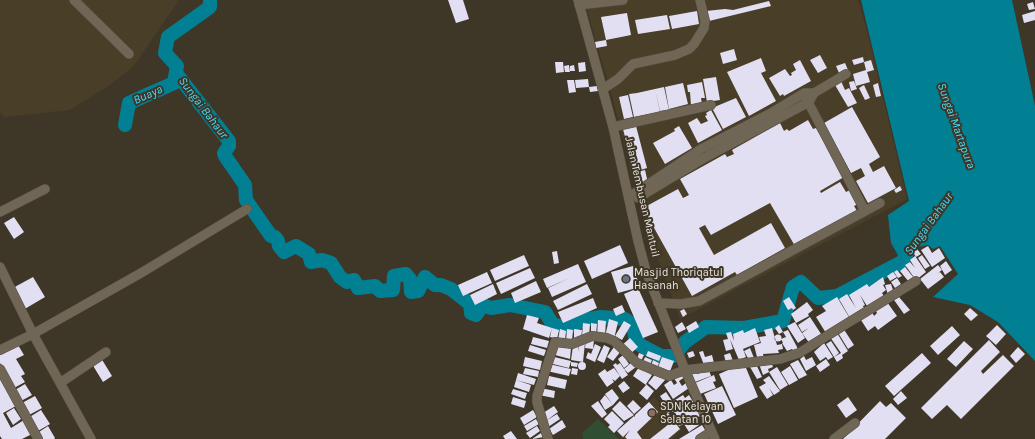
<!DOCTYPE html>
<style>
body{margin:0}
canvas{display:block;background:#3e3627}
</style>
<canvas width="1035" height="439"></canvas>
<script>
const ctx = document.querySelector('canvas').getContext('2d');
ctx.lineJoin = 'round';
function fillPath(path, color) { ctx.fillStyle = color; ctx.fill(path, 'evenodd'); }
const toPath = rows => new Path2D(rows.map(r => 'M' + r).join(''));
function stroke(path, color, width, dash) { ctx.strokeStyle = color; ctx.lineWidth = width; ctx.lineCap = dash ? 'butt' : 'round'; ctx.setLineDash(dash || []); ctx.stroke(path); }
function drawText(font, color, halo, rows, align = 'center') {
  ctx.font = font + ' Karla,sans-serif'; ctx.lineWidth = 4; ctx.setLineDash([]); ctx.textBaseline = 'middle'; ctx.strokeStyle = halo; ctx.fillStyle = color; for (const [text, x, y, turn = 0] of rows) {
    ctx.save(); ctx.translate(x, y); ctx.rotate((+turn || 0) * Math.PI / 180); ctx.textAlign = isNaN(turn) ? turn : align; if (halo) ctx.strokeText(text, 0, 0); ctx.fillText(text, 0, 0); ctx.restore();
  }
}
const built = toPath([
 [0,0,179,0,133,67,107,87,69,110,5,117,0,113],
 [584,0,858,0,868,35,907,199,680,319,639,205,612,95],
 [654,397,682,429,672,439,623,439,617,431]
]);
const green = toPath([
 [598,419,615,435,618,439,583,439,582,433]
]);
const water = toPath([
 [861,0,1012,0,1035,106,1035,361,998,322,970,305,933,297,958,274,940,246,933,249,928,245,918,247,912,251,912,255,902,262,891,243,888,215,909,201]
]);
const river = toPath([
 [176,73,229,141,229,146,224,153,225,156,245,185,246,200,271,236,275,237,278,241,279,246,284,252,296,246,309,254,311,262,322,260,331,263,340,277,347,282,354,280,358,288,375,286,380,291,393,290,394,276,406,274,410,279,411,292,418,291,425,277,435,285,441,285,451,289,470,304,471,313,476,315,483,305,491,308,510,305,545,312,553,325,569,327,583,320,601,317,625,319,633,325,635,337,640,345,661,356,674,356,685,342,706,327,744,328,783,321,793,287,801,282,818,298,837,296,902,262,911,246],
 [125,125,129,103,174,83,177,66,165,53,168,37,210,7,210,0]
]);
const building = toPath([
 [448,0,463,0,469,19,456,23],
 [769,1,771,6,709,21,706,11,725,9,733,10],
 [1033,2,1035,9,1029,10,1027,4],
 [697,11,699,24,672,29,669,16],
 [1035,11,1035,20,1024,23,1022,15],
 [627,13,631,35,606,40,601,17],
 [667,15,670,29,638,34,635,20],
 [606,40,607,46,596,48,595,42],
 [734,49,737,60,723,64,720,53],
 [820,55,827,68,818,73,810,60],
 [863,57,864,62,854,65,852,60],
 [761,58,766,71,761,73,776,101,749,116,727,72],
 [800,60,811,81,784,96,783,94,780,96,769,78,785,69,790,76,792,75,791,73,796,70,793,64],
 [871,60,874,70,867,72,870,82,856,86,853,74,866,70,864,62],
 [555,62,563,62,564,72,556,73],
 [585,62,586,71,579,72,578,63],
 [845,63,848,70,839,73,836,66],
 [569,65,570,72,565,72,564,66],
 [574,65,575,71,570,71,570,66],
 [716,77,720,100,707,102,703,79],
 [588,79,589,87,576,88,575,80],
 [567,80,574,80,576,92,569,93],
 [841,81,845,90,849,88,857,103,848,107,835,85],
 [854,81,857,89,851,91,849,82],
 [702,82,705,98,701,98,702,104,691,106,690,92,688,92,687,85],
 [683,83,688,104,669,109,665,87],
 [878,83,881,96,876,97,873,85],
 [864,85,870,98,865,100,859,88],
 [597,86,598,91,590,92,589,87],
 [664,87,669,110,660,111,655,89],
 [655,89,660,112,634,117,629,94,637,93,639,102,637,93],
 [628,95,633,117,624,119,619,97],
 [736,98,746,117,723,129,712,108],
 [852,107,880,157,869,164,873,172,884,166,896,188,868,203,856,181,865,176,861,168,851,173,824,123],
 [711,110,722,130,698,143,688,123,697,118,701,124,708,121,705,116,707,115,706,113],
 [808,120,813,129,816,128,844,177,820,191,821,193,840,182,846,192,850,190,858,204,854,206,857,211,795,246,770,203,711,235,705,225,699,228,714,255,771,223,785,248,737,275,735,272,692,296,643,208,678,189,683,198,689,195,680,179,725,154,727,157,734,154,732,150,780,123,784,131,787,129,789,131],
 [636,126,647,168,634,172,623,129],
 [679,126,692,148,665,164,653,143,675,131,674,129],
 [645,170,648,183,640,185,637,172],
 [900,186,902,190,896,193,894,190],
 [14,217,24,232,14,239,4,223],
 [620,245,628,263,592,279,584,261],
 [928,246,932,253,939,248,945,258,932,267,921,250],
 [917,249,921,254,916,257,913,252],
 [557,251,559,263,554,264,552,252],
 [524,255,529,266,495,281,490,270],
 [922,255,930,266,925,269,918,258],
 [915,256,926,272,916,280,905,265,910,262,915,268,910,260],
 [946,261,952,270,945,275,940,266],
 [578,264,586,282,552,297,548,288,570,278,547,288,543,279],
 [938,265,942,270,938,273,940,272,944,277,928,289,920,279],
 [633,266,640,287,618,293,611,272],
 [905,267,914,278,909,282,900,271],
 [530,268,535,278,501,294,496,283],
 [897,270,902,276,898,278,894,272],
 [487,272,492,283,463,296,458,285],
 [893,272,897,277,890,281,887,276],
 [33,277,45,297,23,310,11,289],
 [883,277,885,284,883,285,886,290,882,293,885,298,869,309,860,295,865,305,863,306,865,310,850,318,839,299,847,294,856,308,849,295,867,284,869,287],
 [897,278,901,284,895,288,891,282],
 [536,281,541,292,515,303,511,293],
 [493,284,497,294,475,305,470,295],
 [587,284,592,294,558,310,553,301],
 [891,284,894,293,888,295,885,285],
 [638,288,658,332,643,338,624,294],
 [789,297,796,308,793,310,792,308,788,310,783,301],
 [837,297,849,317,826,333,816,317,826,311,822,306],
 [899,297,910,310,904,314,894,300],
 [593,298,597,308,563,323,558,312],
 [807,302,813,310,808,314,809,316,796,323,791,314],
 [887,302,897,316,878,330,875,326,868,331,861,320,872,312,874,316,877,313,876,311],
 [622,305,625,312,616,316,613,309],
 [970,308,978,315,971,321,964,314],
 [684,309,687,314,683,317,680,311],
 [527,315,539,318,537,323,552,328,549,338,523,329],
 [810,317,823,337,810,344,802,333,809,328,802,332,798,325],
 [609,319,618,322,614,339,605,337],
 [598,320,606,321,605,336,597,336],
 [624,321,631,325,622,340,615,336],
 [696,321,699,327,689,333,686,327],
 [682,322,686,329,678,333,675,327],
 [795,322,805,338,798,343,787,326],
 [583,323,590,324,589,337,582,336],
 [591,323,597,324,596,335,591,335],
 [779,325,783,332,779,334,775,328],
 [997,325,1006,334,996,345,986,336],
 [952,326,960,335,938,355,930,346],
 [552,328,559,330,557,339,550,337],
 [755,328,760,342,743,349,746,357,739,360,730,339,733,349,726,351,723,340,728,339,726,333,731,332,734,341,733,334,743,330,744,333],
 [772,328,777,345,782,344,783,349,778,350,779,353,763,354,764,359,758,361,754,345,761,343,759,337,766,336,764,330],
 [843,328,854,345,848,349,837,331],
 [560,329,566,331,565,340,558,340],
 [567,329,573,330,572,341,566,341],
 [574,329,582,330,581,339,574,339],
 [788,330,797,347,798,351,795,353,792,349,787,351,782,343,783,343,781,339,786,337,783,332],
 [837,333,848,351,842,355,843,358,837,362,834,357,841,353,830,337],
 '774.5 338a3.5 3.5 0 1 1 7 0a3.5 3.5 0 1 1-7 0Z',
 [533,337,549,341,547,348,531,344],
 [630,338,638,347,629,355,620,347],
 [586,339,594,340,593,349,585,348],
 [989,340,1000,352,981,371,983,374,1003,355,1014,366,961,419,947,405,932,419,921,408],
 [831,341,839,353,834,357,826,344],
 [964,341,973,349,956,367,947,359],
 [579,342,585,343,583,362,571,360,573,346,578,347,578,352],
 [824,343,833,357,828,360,826,357,820,361,814,352],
 [595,344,601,347,595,362,586,358,588,352,591,354],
 [18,345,24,355,16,359,25,374,21,376,25,382,14,388,0,363,0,355],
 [530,345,546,350,544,356,528,351],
 [604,345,610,348,604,363,597,360],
 [557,346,571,348,570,359,555,355],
 [614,347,621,351,613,361,607,357],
 [1018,347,1025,354,1016,363,1010,356],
 [750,348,754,358,749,360,744,351],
 [648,351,661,356,659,361,646,356],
 [693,351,695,356,689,358,687,353],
 [703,351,705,357,712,355,714,363,704,365,699,352],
 [639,353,644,355,641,361,637,359],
 [730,353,733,361,726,363,724,355],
 [922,353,931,363,894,396,885,386],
 [623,355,629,364,624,368,618,359],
 [550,356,571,361,569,368,549,363],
 [804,356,806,360,812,357,816,365,806,371,800,359],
 [525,357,542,361,540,370,523,366],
 [645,357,652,360,649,367,642,364],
 [662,357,674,361,669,374,657,370],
 [101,358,112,376,103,382,92,364],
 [826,359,830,365,820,372,816,366],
 [653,360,659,363,656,371,650,368],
 [770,360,773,367,768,369,769,372,763,375,759,364],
 [798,360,807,375,799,379,790,364],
 [571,362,578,363,577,367,571,366],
 [632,362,636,367,628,373,624,369],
 '578 366a4 4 0 1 1 8 0a4 4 0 1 1-8 0Z',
 [616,363,617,365,620,363,628,375,622,379,613,365],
 [744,363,758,397,734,408,719,374],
 [549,364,571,369,569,376,547,371],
 [756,364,762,377,757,379,750,367],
 [790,366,798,380,789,385,781,372],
 [639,367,652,375,646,384,654,391,647,400,639,393,646,385,633,376],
 [777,367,788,385,780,390,769,372],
 [525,368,539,371,538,377,523,374],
 [572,368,578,369,577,375,571,374],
 [614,368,620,376,615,381,612,379,614,382,607,387,598,374,605,369,607,372],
 [695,370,697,374,709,370,711,376,695,382,691,372],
 [657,372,666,379,656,390,648,383],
 [518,373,536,379,534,385,516,380],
 [682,373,685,377,679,381,682,386,686,383,689,388,673,399,664,385,671,380,674,385,677,383,674,378],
 [714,375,716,381,713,382,716,388,700,394,695,383],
 [549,376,567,380,565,389,547,385],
 [769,376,780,391,774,395,769,388,773,395,767,399,759,387,766,383,763,380],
 [0,379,16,406,3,413,11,428,24,420,32,434,22,439,2,439,0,436],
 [516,380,531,385,529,392,514,387],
 [624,381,630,388,623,393,618,386],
 [25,384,32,395,21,401,15,390],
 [722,386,736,415,718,424,704,394],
 [541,388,555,391,554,398,539,395],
 [513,389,527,393,525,399,511,394],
 [612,389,619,398,613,405,605,394],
 [901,391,907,398,898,405,893,399],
 [666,392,672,401,666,405,670,412,668,413,662,404,664,402,660,396],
 [605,395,613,405,605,410,600,401],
 [683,395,685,398,689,395,692,400,672,412,667,405],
 [35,396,42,408,29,415,22,403],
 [513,397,526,401,524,408,511,404],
 [848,397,857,410,846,418,837,405],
 [633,400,641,408,634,414,627,406],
 [692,400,702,415,697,418,696,416,694,417,699,425,689,432,684,424,679,426,675,419,678,417,674,412],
 [598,401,607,414,602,418,591,406],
 [620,401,634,415,624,421,612,409],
 [880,401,886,407,891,403,906,418,885,439,843,439],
 [649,402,658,412,637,432,642,439,627,439,625,437,630,430,623,437,617,431,634,416,635,417,635,415],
 [554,406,558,412,547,420,543,413],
 [14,408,21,419,13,425,6,413],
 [41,410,50,424,38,431,28,418],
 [533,410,537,417,524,425,520,418],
 [612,411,624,423,614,433,608,427,610,425,604,419],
 [668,413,680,429,668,439,650,439,669,424,663,417],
 [557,414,560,419,548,427,544,422],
 [536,419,539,424,527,431,524,426],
 [562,420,566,427,553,435,549,429],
 [702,425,707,433,698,439,679,439],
 [48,426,55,438,54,439,43,439,39,432],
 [537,426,540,431,530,438,526,433],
 [511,431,517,439,505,439,503,436],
 [541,433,544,437,532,439]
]);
const minor = toPath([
 [74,0,129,54],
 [578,0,613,127,638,241,646,271,685,370,715,439],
 [579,5,623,0],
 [603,89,618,79,633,64,675,55,689,49,694,44,704,28,705,21,700,0],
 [806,98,865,211],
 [613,127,711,105],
 [629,197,701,149,771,113,804,93,814,93,846,74],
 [638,198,706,157,809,102,814,93],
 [0,212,45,189],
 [0,267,33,334,91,439],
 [658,303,681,304,699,301,880,203],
 [0,350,33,334,141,273,247,209],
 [0,369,38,439],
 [60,383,106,352],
 [548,439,537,402,537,396,555,342,572,344,592,336,607,338,614,341,637,363,669,376,685,370,780,359,799,353,916,281],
 [700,439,711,432],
 [834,439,855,423]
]);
const markers = [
 [626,279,4,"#6b7280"],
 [652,413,4,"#8d6e63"]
];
const streetNames = [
 ["Jalan Tembusan Mantuil",642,197,77]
];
const poiNames = [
 ["Masjid Thoriqatul",634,273],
 ["Hasanah",634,286],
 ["SDN Kelayan",660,407],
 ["Selatan 10",660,420]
];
const waterNames = [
 ["Buaya",148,95,-24],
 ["Sungai Bahaur",203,108,53],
 ["Sungai Martapura",956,126,70],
 ["Sungai Bahaur",929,224,-54]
];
fillPath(built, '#493e28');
fillPath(green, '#304f32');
fillPath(water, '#018094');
stroke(river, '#018094', 14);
fillPath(building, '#e2dff3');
stroke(minor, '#595245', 10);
stroke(minor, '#6f6656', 9);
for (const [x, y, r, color] of markers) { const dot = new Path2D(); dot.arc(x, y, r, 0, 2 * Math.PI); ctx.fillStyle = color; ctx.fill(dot); stroke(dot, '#3e3627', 1.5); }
drawText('11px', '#ece7de', '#3e3627', streetNames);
drawText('11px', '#ece7de', '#3e3627', poiNames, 'left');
drawText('italic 12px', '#47daf7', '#3e3627', waterNames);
</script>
